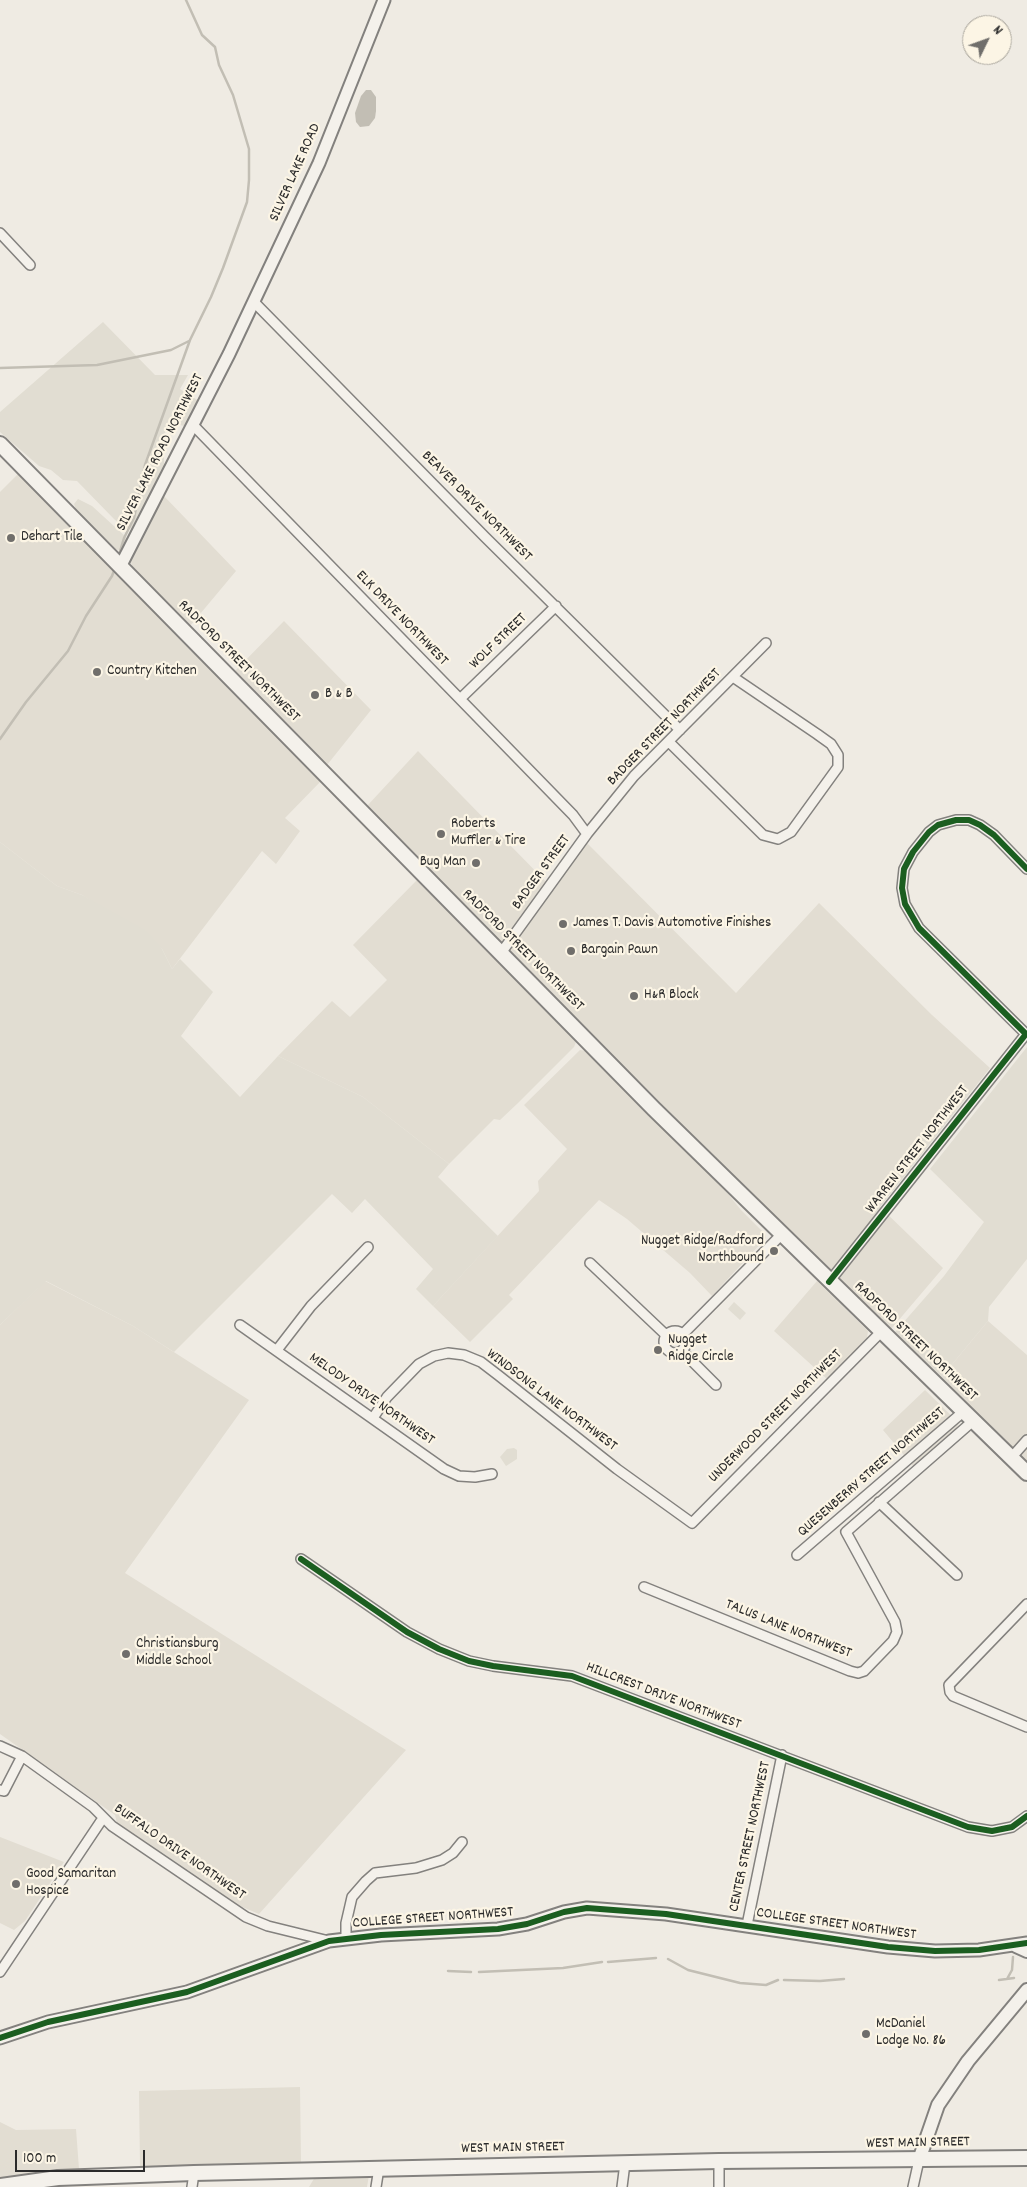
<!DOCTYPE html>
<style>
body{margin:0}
#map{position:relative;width:1027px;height:2187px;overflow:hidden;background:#efebe3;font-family:Dekko,sans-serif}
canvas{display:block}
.north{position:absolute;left:962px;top:15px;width:50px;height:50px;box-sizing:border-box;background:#fcf5e5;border:1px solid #a8a49b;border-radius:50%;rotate:48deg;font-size:14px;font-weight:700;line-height:20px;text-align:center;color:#2b2b2b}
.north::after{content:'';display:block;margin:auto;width:18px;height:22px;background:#706e6b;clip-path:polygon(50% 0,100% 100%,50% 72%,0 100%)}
.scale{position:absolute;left:15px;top:2150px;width:130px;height:22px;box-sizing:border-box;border:2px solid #2b2b2b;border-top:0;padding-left:6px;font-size:15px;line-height:18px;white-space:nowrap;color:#2b2b2b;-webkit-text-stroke:4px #fcf5e5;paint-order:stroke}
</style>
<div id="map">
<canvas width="1027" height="2187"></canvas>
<div class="north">N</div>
<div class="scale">100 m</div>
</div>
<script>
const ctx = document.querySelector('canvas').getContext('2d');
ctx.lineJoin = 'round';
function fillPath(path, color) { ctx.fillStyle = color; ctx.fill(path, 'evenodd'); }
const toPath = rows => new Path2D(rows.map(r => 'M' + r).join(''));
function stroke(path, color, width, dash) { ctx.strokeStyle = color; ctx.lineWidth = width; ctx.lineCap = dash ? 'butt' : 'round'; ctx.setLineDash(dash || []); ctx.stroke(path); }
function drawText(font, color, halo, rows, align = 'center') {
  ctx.font = font + ' Dekko,sans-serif'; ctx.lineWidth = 4.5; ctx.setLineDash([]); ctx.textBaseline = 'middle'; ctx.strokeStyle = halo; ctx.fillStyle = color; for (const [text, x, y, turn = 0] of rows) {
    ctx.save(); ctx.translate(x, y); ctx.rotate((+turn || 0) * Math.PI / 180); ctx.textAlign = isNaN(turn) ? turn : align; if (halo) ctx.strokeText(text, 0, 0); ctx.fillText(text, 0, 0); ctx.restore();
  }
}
const built = toPath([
 [18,474,321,781,285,818,300,831,276,864,262,851,172,969,162,949,82,895,57,886,0,842,0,492],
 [163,495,236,571,190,626,132,566,131,562],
 [284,621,371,710,327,765,235,671],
 [418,751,554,890,586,842,736,993,819,903,932,1015,990,1068,880,1207,943,1268,892,1328,888,1329,701,1145,367,806],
 [418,879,576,1042,574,1047,518,1103,500,1120,494,1119,449,1164,363,1097,278,1056,332,1001,350,1017,387,980,353,945],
 [580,1050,586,1051,728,1194,741,1210,766,1235,766,1238,712,1296,690,1273,627,1219,599,1200,509,1295,513,1299,470,1342,433,1306,539,1191,538,1181,567,1149,524,1105],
 [45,1281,133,1326,249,1400,125,1573,406,1750,259,1914,240,1906,125,1829,117,1823,115,1815,0,1734,0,1325],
 [817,1281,868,1331,867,1338,827,1379,774,1331],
 [988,1321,1027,1355,1027,1463,940,1379],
 [925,1390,959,1423,956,1429,913,1466,883,1430],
 [0,1837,64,1862,25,1921,14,1930,0,1923],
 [300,2087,301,2163,140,2167,139,2091],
 [0,2122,16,2130,76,2129,79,2169,0,2178],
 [369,2175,367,2187,309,2187,315,2177]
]);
const green = toPath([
 [103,322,155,375,188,375,180,389,199,401,184,426,176,424,169,427,164,434,164,468,131,529,122,526,114,519,77,481,63,480,51,470,39,466,0,432,0,412],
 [78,499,92,506,126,537,126,544,123,551,114,549,77,512,74,504],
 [0,842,57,886,82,895,145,930,162,949,172,969,180,959,213,992,181,1036,240,1097,278,1056,363,1097,449,1164,438,1177,498,1236,433,1306,416,1289,433,1269,365,1199,352,1213,332,1194,174,1352,133,1326,46,1281,0,1325],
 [1027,1047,1027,1259,989,1307,988,1321,940,1379,896,1336,895,1332,944,1276,984,1222,930,1169],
 [734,1302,746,1313,740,1320,728,1309],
 [514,1448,517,1450,517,1459,506,1466,500,1457,507,1449]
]);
const water = toPath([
 [366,90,371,90,376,97,376,111,375,118,369,126,360,127,356,122,355,113,361,96]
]);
const stream = toPath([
 [0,368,97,365,171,350,189,341],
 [118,558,124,538,134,518,145,465,190,340,211,297,223,268,247,202,249,180,249,149,233,95,219,65,215,47,202,35,186,0],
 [0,739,26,702,68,651,86,616,112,576,115,568],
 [668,1959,688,1970,740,1983,766,1985,778,1980],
 [608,1962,656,1958],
 [448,1971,471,1972],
 [479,1972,563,1968,602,1962],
 [1007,1979,1012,1970,1013,1957],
 [784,1980,820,1981,844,1979],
 [999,1980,1014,1978]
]);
const minor = toPath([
 [0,233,30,265],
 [254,302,485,537,680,730],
 [193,425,573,815,587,834],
 [460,699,556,606],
 [669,742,763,835,778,839,791,832,838,767,838,755,831,744,817,734,733,677],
 [501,953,587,834,634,776,766,643],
 [590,1263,667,1336],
 [829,1282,1026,1034,919,928,905,904,902,888,904,869,913,852,929,832,938,825,956,820,969,820,980,825,994,835,1027,869],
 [240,1325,444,1469,459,1476,475,1477,492,1474],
 '664 1342a11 11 0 1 1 22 0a11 11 0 1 1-22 0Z',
 [682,1335,781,1235],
 [277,1350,311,1306,368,1247],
 [682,1351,716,1385],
 [373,1418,387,1397,419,1364,434,1356,448,1353,464,1355,481,1362,498,1375,617,1469,692,1523,881,1332],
 [1011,1458,1027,1440],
 [879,1502,957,1575],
 [797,1555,963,1412],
 [301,1559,407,1632,439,1649,469,1661,493,1666,572,1676,968,1827,992,1831,1012,1827,1027,1816],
 [644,1587,850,1671,858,1673,864,1671,893,1641,897,1632,895,1622,846,1532,973,1421],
 [1027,1604,949,1685,950,1692,953,1696,1027,1727],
 [0,1746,22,1756,93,1807,112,1826,246,1917,268,1926,329,1941],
 [0,1790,4,1791,22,1756],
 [747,1925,782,1755],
 [346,1938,346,1923,352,1897,366,1881,375,1873,416,1868,442,1860,453,1853,462,1842],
 [0,1972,103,1818],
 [719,2161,719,2187],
 [192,2187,194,2173],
 [376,2187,379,2168],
 [622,2187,625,2163],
 [913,2187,919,2160]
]);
const tertiary = toPath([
 [120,567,229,354,319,163,384,0],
 [0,2038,48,2022,187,1992,329,1941,381,1935,498,1929,527,1924,564,1912,587,1908,666,1914,888,1947,935,1951,979,1950,1027,1943]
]);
const secondary = toPath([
 [1016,1946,1027,1951],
 [919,2160,938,2105,968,2061,1027,1990]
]);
const primary = toPath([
 [0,444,654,1109,1027,1473],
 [0,2186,58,2178,194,2173,719,2161,1027,2158]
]);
const cycleway = toPath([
 [829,1282,1026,1034,919,928,905,904,902,888,904,869,913,852,929,832,938,825,956,820,969,820,980,825,994,835,1027,869],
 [301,1559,407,1632,439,1649,469,1661,493,1666,572,1676,968,1827,992,1831,1012,1827,1027,1816],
 [0,2038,48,2022,187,1992,329,1941,381,1935,498,1929,527,1924,564,1912,587,1908,666,1914,888,1947,935,1951,979,1950,1027,1943]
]);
const markers = [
 [11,538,5,"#706e6b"],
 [97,672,5,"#706e6b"],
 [315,695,5,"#706e6b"],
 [441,834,5,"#706e6b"],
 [476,863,5,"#706e6b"],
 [563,924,5,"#706e6b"],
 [571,951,5,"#706e6b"],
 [634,996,5,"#706e6b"],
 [774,1251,5,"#706e6b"],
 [658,1350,5,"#706e6b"],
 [126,1654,5,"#706e6b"],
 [16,1884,5,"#706e6b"],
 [866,2034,5,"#706e6b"]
];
const streetNames = [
 ["SILVER LAKE ROAD",296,173,-66],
 ["SILVER LAKE ROAD NORTHWEST",161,453,-63],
 ["BEAVER DRIVE NORTHWEST",476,507,45],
 ["ELK DRIVE NORTHWEST",401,619,46],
 ["WOLF STREET",499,642,-44],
 ["RADFORD STREET NORTHWEST",238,662,45],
 ["BADGER STREET NORTHWEST",665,728,-46],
 ["BADGER STREET",542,873,-54],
 ["RADFORD STREET NORTHWEST",522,951,45],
 ["WARREN STREET NORTHWEST",918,1150,-52],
 ["RADFORD STREET NORTHWEST",915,1342,44],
 ["MELODY DRIVE NORTHWEST",371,1400,35],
 ["WINDSONG LANE NORTHWEST",551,1401,37],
 ["UNDERWOOD STREET NORTHWEST",776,1417,-45],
 ["QUESENBERRY STREET NORTHWEST",872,1473,-41],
 ["TALUS LANE NORTHWEST",788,1630,22],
 ["HILLCREST DRIVE NORTHWEST",663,1697,21],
 ["CENTER STREET NORTHWEST",751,1837,-78],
 ["BUFFALO DRIVE NORTHWEST",179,1853,35],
 ["COLLEGE STREET NORTHWEST",433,1919,-4],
 ["COLLEGE STREET NORTHWEST",836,1925,8],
 ["WEST MAIN STREET",918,2144,-1],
 ["WEST MAIN STREET",513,2149,-1]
];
const poiNames = [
 ["Dehart Tile",21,538],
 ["Country Kitchen",107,672],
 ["B & B",325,695],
 ["Roberts",451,825],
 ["Muffler & Tire",451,842],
 ["Bug Man",466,863,"right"],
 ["James T. Davis Automotive Finishes",573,924],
 ["Bargain Pawn",581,951],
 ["H&R Block",644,996],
 ["Nugget Ridge/Radford",764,1242,"right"],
 ["Northbound",764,1259,"right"],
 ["Nugget",668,1341],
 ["Ridge Circle",668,1358],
 ["Christiansburg",136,1645],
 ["Middle School",136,1662],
 ["Good Samaritan",26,1875],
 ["Hospice",26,1892],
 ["McDaniel",876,2025],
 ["Lodge No. 86",876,2042]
];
fillPath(built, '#e2ddd2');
fillPath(green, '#e1ddd2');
fillPath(water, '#c2beb4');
stroke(stream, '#c2beb4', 2.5);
stroke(minor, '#83817e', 12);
stroke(tertiary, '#83817e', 15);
stroke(secondary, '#83817e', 16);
stroke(primary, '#83817e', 18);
stroke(minor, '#f4f1eb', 9);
stroke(tertiary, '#f4f1eb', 11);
stroke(secondary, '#f4f1eb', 12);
stroke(primary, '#f4f1eb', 14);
stroke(cycleway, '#1b5e20', 6);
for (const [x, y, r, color] of markers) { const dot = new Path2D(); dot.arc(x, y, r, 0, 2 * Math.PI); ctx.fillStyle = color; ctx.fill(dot); stroke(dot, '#fcf5e5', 2); }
drawText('15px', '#2b2b2b', '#fcf5e5', streetNames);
drawText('15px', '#2b2b2b', '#fcf5e5', poiNames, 'left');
</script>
